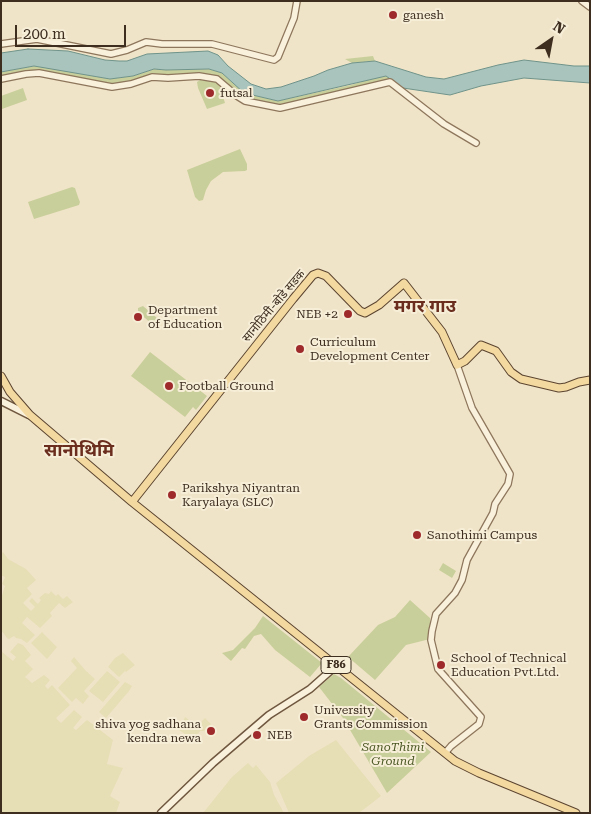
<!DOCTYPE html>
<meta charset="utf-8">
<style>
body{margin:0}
#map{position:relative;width:591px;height:814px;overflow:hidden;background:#f0e4c8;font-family:"Roboto Serif",serif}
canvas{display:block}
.frame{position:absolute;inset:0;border:2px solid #3d2e20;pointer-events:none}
.north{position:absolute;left:526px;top:15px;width:50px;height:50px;-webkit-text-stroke:4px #f7eed8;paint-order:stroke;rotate:33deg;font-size:14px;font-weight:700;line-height:20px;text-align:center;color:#3d2e20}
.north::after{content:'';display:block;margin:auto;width:18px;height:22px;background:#3d2e20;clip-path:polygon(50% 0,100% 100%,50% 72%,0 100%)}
.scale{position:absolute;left:15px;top:25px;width:111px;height:22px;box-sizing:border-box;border:2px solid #3d2e20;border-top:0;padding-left:6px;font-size:15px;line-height:18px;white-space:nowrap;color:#3d2e20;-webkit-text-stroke:4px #f7eed8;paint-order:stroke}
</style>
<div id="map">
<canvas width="591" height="814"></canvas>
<div class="frame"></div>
<div class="north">N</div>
<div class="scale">200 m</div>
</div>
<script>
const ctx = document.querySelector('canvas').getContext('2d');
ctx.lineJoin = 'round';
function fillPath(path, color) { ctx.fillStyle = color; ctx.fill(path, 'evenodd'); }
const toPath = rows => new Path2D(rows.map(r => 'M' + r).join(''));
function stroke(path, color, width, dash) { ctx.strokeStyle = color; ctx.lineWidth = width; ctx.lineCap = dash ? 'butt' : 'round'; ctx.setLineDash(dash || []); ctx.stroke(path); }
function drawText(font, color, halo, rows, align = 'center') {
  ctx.font = font + ' "Roboto Serif","Noto Sans Devanagari",serif'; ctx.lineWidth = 4; ctx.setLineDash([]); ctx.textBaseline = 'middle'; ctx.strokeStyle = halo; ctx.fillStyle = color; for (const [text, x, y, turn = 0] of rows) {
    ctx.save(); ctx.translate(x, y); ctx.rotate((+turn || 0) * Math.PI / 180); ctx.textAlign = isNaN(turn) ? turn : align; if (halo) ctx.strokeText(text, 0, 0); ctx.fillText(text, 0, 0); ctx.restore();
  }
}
const farmland = toPath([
 [3,552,8,559,26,569,36,580,27,588,32,594,23,603,31,611,35,607,29,601,32,598,38,604,41,600,39,598,45,593,49,594,51,591,56,596,58,594,63,599,67,596,73,602,65,608,59,603,50,613,52,616,40,628,27,617,22,623,35,635,27,643,21,639,16,638,14,636,9,639,7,638,1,630,1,598,5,586,2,584,5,577,1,575,1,554],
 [42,632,57,647,47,659,31,643],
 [18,643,23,645,31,655,25,661,33,669,25,677,32,683,44,675,50,680,45,686,48,689,52,685,70,705,56,718,61,723,74,710,82,717,73,728,76,730,87,720,113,740,107,764,123,768,110,796,120,802,116,813,1,813,1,651,13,661,16,657,10,652],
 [123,653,135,665,126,672,125,671,119,677,108,667,115,658],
 [74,657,86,671,95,679,84,691,89,696,83,704,76,698,72,702,58,688,77,668,71,661],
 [107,671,120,682,103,702,89,691],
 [125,682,132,686,129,691,106,718,99,712],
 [185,717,197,726,205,718,211,724,204,731,200,731,194,740,179,730],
 [336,740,381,796,359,813,289,813,276,783,309,756],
 [248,763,253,768,256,765,270,782,274,795,284,813,203,813,232,777]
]);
const green = toPath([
 [373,56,375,61,352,63,345,59],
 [34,66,54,68,110,79,133,76,154,69,166,70,209,69,222,73,244,93,278,101,351,85,377,77,387,76,392,79,280,106,245,99,219,77,204,74,167,76,153,74,132,81,112,84,59,74,1,77,1,72],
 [200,80,214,81,219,84,225,103,207,109,198,88,197,82],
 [23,88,27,100,2,109,1,96],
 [240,149,247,164,247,170,245,171,223,172,211,181,206,190,203,200,199,201,195,197,187,170],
 [72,187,75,188,78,197,80,202,79,205,34,219,28,202],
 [143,306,157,318,155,323,152,324,138,312,138,308],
 [150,352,207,396,196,410,193,407,185,417,131,376],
 [443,563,456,571,452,578,439,570],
 [410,600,430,618,430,639,406,645,375,680,348,657,378,625,395,617],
 [263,616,322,663,310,677,275,650,261,634,254,636,245,649,242,648,231,661,222,653,233,650,255,628],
 [334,674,341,678,431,752,387,793,343,718,319,687]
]);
const water = toPath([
 [28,49,68,51,105,60,119,61,127,61,147,54,208,51,218,55,228,66,251,84,266,89,281,87,314,76,328,70,352,63,375,61,426,77,444,79,498,65,524,60,574,66,590,66,590,83,524,78,481,86,450,95,403,88,386,76,278,101,244,93,222,73,209,69,166,70,154,69,133,76,110,79,34,66,1,72,1,53,28,49]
]);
const tertiary = toPath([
 [582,1,590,7],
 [1,44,37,39,111,54,127,50,146,42,162,44,212,44,274,60,278,57,294,18,297,1],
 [1,79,26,74,39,73,112,87,131,84,152,77,168,78,199,76,217,79,237,96,245,101,280,108,390,82,444,124,476,143],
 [445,753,451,746,479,724,481,717,438,669,431,640,432,631,436,614,455,593,462,580,467,560,493,513,495,504,508,484,510,474,472,408,457,365]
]);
const secondary = toPath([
 [1,401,29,415],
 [161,813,213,763,269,715,310,689,337,665]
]);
const primary = toPath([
 [1,376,10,392,30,415,132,502,455,761,479,773,576,813],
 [132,502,293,299,313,275,318,273,326,276,360,311,365,313,379,305,404,283,442,332,457,365,465,361,481,345,496,351,511,372,521,379,559,388,566,387,579,382,590,380]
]);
const markers = [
 [393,15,5,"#9e2a2b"],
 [210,93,5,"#9e2a2b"],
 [348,314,5,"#9e2a2b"],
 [138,317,5,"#9e2a2b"],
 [300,349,5,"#9e2a2b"],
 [169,386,5,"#9e2a2b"],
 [172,495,5,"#9e2a2b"],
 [417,535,5,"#9e2a2b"],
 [441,665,5,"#9e2a2b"],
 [304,717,5,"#9e2a2b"],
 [211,731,5,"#9e2a2b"],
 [257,735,5,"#9e2a2b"]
];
const shields = [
 [336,665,30]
];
const shieldNames = [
 ["F86",336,665]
];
const poiNames = [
 ["ganesh",403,15],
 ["futsal",220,93],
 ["Department",148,310],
 ["of Education",148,324],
 ["NEB +2",338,314,"right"],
 ["Curriculum",310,342],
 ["Development Center",310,356],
 ["Football Ground",179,386],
 ["Parikshya Niyantran",182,488],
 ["Karyalaya (SLC)",182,502],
 ["Sanothimi Campus",427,535],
 ["School of Technical",451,658],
 ["Education Pvt.Ltd.",451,672],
 ["University",314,710],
 ["Grants Commission",314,724],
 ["shiva yog sadhana",201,724,"right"],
 ["kendra newa",201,738,"right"],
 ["NEB",267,735]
];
const streetNames = [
 ["सानोठिमी-बोडे सडक",274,306,-50]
];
const parkNames = [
 ["SanoThimi",393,747],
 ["Ground",393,761]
];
const districtNames = [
 ["मगर गाउ",425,307],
 ["सानोथिमि",79,451]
];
fillPath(farmland, '#e6deb5');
fillPath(green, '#c9cf9b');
fillPath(water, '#a9c4bc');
stroke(water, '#6f938a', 1);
stroke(tertiary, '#8d765c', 8);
stroke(secondary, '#6f573f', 9);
stroke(primary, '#5b4430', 9);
stroke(tertiary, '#faf1dc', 5.5);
stroke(secondary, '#faf1dc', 6);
stroke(primary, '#f3d9a0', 7);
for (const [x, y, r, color] of markers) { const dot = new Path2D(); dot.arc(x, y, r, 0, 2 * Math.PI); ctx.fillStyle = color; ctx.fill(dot); stroke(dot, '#f7eed8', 2); }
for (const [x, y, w] of shields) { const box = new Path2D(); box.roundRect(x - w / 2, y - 8.5, w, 17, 4); ctx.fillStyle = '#f7eed8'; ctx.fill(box); stroke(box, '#3d2e20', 1); }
drawText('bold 11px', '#3d2e20', null, shieldNames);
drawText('12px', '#3d2e20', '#f7eed8', poiNames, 'left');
drawText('12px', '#3d2e20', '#f7eed8', streetNames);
drawText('italic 12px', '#4d5a26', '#f7eed8', parkNames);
drawText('bold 18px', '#6b2e1e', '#f7eed8', districtNames);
</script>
